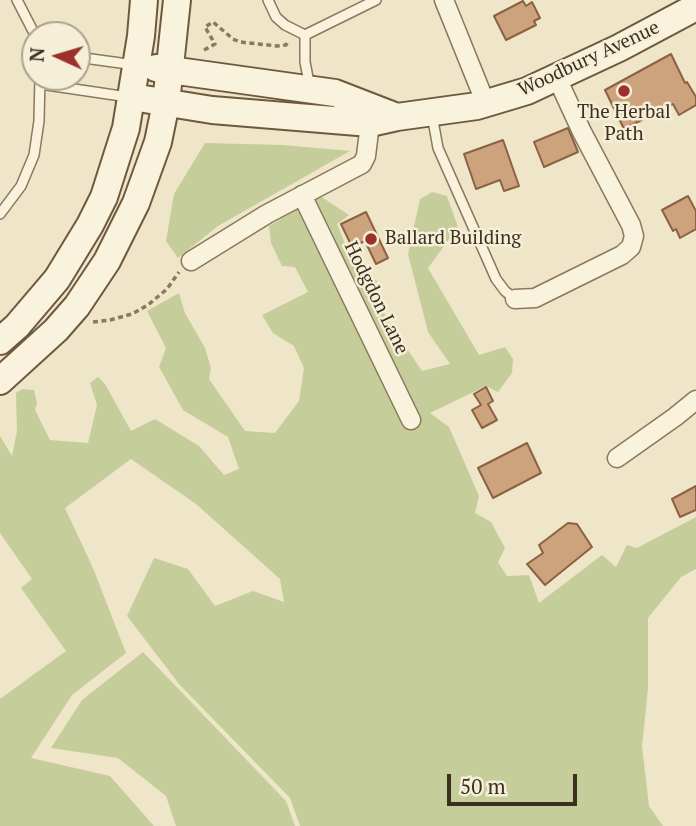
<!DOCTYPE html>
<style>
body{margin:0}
#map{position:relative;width:696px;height:826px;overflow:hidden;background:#efe5c8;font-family:"PT Serif",serif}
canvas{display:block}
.north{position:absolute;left:21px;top:21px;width:70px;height:70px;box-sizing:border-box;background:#f6efd8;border:2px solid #aca28e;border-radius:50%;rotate:274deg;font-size:19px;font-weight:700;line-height:28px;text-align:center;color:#3c2f20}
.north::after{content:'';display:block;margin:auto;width:24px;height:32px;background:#9b302c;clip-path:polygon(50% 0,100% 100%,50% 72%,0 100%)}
.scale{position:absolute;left:447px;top:774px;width:130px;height:32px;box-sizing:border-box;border:4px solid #3c2f20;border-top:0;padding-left:9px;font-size:21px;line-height:24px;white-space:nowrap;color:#3c2f20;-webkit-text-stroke:5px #f6efd8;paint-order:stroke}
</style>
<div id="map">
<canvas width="696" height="826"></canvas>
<div class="north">N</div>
<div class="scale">50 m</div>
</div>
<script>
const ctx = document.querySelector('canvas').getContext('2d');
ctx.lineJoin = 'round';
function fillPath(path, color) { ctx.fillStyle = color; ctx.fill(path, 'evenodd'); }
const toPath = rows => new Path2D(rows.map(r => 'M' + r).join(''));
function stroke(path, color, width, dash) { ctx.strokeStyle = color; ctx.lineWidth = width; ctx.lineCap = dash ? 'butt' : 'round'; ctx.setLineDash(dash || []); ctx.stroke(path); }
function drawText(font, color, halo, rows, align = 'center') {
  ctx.font = font + ' "PT Serif",serif'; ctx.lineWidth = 5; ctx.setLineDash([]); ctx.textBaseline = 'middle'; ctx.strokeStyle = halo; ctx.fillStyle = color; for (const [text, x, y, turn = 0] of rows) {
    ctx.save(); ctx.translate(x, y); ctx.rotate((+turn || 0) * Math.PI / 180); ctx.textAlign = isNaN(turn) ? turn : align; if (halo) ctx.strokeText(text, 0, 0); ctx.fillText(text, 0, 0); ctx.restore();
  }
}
const green = toPath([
 [205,143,283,145,350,151,218,226,178,258,166,241,174,194],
 [432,192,447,196,458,227,428,268,479,355,505,347,513,359,512,373,498,392,486,386,430,413,449,427,479,496,475,513,491,522,505,548,498,562,507,576,529,575,539,603,602,555,616,567,627,545,637,548,696,517,696,569,681,577,648,618,648,689,642,746,649,806,663,826,300,826,290,798,179,684,127,616,154,558,188,569,215,606,253,591,284,602,280,579,196,504,131,459,65,508,93,568,126,653,72,695,31,758,110,776,154,826,0,826,0,699,66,651,21,588,32,579,0,533,0,436,12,456,17,431,16,393,22,389,34,390,37,403,35,410,50,440,88,443,97,405,90,383,98,377,105,384,131,431,155,419,199,446,224,475,239,469,228,437,183,410,159,367,166,348,147,311,179,293,185,313,205,348,211,368,209,379,245,431,275,433,299,401,304,368,294,346,273,333,262,315,308,292,295,267,282,266,271,243,269,226,320,196,349,215,337,224,348,251,359,260,366,274,377,281,376,289,386,318,422,371,450,364,428,332,408,254,420,199],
 [143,652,286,801,295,826,176,826,166,796,118,758,51,748,82,700]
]);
const building = toPath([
 [523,1,526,6,532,2,540,18,534,21,536,25,506,40,494,16,523,1],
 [671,54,685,83,687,82,696,97,696,105,679,115,673,104,624,129,605,90,671,54],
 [568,128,578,152,544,167,534,142,568,128],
 [503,140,519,186,504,191,500,180,476,189,464,154,503,140],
 [688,196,696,211,696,229,680,238,676,229,673,231,662,210,688,196],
 [366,212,388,258,376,264,365,241,352,247,341,224,366,212],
 [486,387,493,401,488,404,497,420,482,428,472,410,481,405,474,394,486,387],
 [527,443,541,473,493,498,478,468,527,443],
 [696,486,696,510,680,517,672,499,696,486],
 [568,523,577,524,592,547,545,585,527,564,543,553,539,545,568,523]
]);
const path = toPath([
 [204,50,215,44,205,27,213,22,233,39,240,42,277,46,286,45,288,41],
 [93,322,110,320,132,314,148,305,167,289,179,272]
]);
const lane = toPath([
 [17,0,35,35],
 [268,0,276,17,285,25,305,35,376,0],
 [305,35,305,62,310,88],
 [77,57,135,65],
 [40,84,128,97],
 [432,115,438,148,496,279,505,291,515,299],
 [0,214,21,186,34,155,39,121,40,77]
]);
const street = toPath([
 [444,0,486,104],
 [302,195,411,420],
 [191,261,267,214,362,164,366,156,370,123],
 [515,299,535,298,622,255,631,247,634,236,631,225,582,132,557,78],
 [617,458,675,417,696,400]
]);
const secondary = toPath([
 [156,68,335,93,397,117],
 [132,97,212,110,370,123,397,117,477,106,527,91,619,48,696,7],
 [0,341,17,326,57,279,90,225,104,197,126,128,141,36,144,0],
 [0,381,56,330,77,306,107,261,136,203,158,142,166,103,177,0]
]);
const markers = [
 [624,91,7,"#9b302c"],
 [371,239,7,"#9b302c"]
];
const streetNames = [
 ["Woodbury Avenue",589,59,-25],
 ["Hodgdon Lane",376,298,64]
];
const poiNames = [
 ["The Herbal",624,113],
 ["Path",624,135],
 ["Ballard Building",385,239,"left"]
];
fillPath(green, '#c5ce9b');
fillPath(building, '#cda37e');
stroke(building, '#8b6242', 2);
stroke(lane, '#8c785c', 12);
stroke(street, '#8c785c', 21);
stroke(secondary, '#6e593f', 30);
stroke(path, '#8c785c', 3.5, [5, 3.5]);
stroke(lane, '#f9f2dc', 9);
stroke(street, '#f9f2dc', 18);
stroke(secondary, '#f9f2dc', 26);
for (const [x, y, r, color] of markers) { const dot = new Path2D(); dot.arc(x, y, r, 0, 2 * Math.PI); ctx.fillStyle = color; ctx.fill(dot); stroke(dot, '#f6efd8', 2.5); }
drawText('19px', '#3c2f20', '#f6efd8', streetNames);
drawText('19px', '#3c2f20', '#f6efd8', poiNames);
</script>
